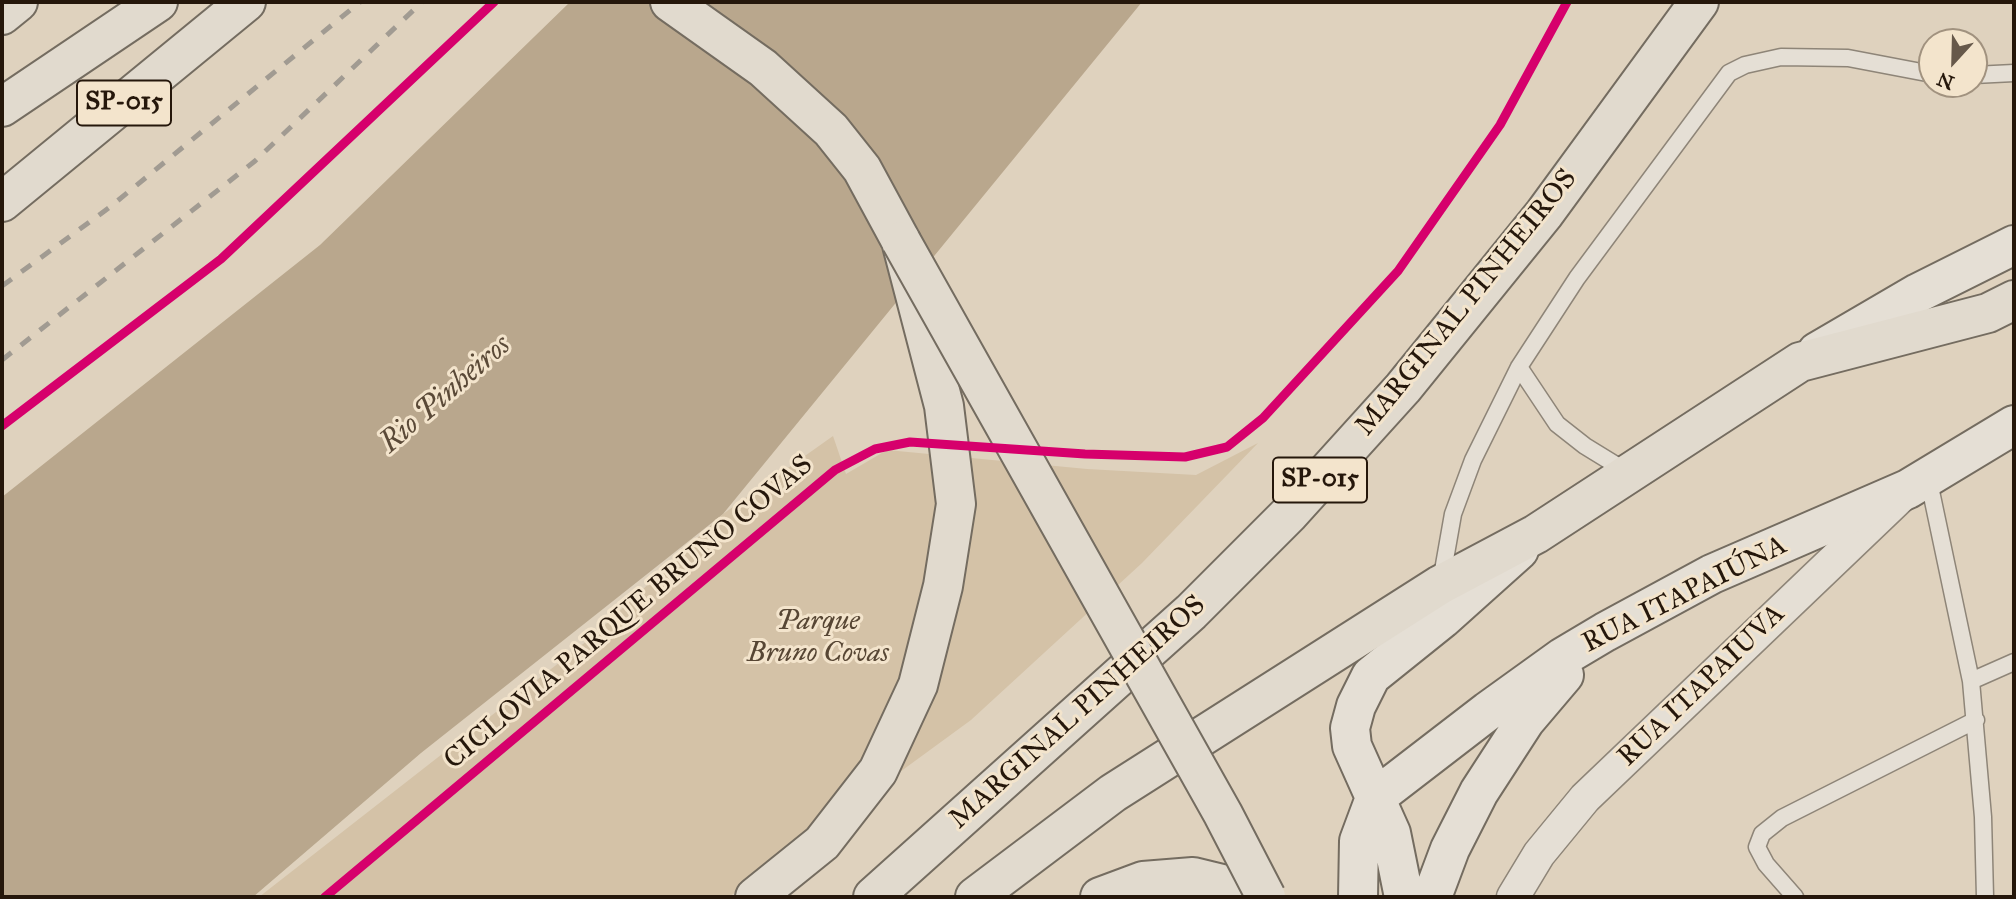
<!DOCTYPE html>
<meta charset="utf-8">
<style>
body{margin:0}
#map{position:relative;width:2016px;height:899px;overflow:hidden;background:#dfd2be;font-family:"IM FELL Great Primer",serif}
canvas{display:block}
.frame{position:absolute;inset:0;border:4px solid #25170b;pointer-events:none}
.north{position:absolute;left:1918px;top:28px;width:70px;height:70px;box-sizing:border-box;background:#f3e4cc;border:2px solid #a1927f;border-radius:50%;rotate:202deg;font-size:19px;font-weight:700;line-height:28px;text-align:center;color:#25170b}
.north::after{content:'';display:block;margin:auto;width:24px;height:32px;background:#66584a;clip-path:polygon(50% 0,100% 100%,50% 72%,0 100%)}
</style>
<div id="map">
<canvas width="2016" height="899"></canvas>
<div class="frame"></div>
<div class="north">N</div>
</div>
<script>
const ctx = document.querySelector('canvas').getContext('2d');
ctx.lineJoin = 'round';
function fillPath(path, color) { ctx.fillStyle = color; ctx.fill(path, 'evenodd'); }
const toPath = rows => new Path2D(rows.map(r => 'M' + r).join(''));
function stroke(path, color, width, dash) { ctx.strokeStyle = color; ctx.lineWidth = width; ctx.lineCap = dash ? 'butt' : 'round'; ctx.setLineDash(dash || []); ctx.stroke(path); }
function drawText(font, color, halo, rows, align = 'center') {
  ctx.font = font + ' "IM FELL Great Primer",serif'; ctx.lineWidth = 6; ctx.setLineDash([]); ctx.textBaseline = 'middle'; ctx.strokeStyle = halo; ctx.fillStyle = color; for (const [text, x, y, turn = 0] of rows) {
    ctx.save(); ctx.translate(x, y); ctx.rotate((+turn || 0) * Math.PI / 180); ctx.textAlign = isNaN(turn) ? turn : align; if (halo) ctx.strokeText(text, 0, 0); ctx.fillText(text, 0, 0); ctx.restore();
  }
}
const green = toPath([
 [833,436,846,474,887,450,1087,469,1196,475,1258,443,1142,563,971,720,729,897,259,897,592,637,723,514]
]);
const water = toPath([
 [570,2,1142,2,723,514,421,753,253,897,2,897,2,497,320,245]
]);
const service = toPath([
 [1974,75,2014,73],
 [1519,367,1557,424,1585,446,1629,473],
 [1928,477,1971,681,1983,817,1985,897],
 [1441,582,1453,514,1473,460,1519,367,1577,278,1729,73,1745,65,1781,57,1848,58,1932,74],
 [1971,681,2014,662],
 [1795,897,1766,864,1757,847,1762,834,1782,818,1976,720]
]);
const minor = toPath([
 [1513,897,1539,854,1585,798,1900,497]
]);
const secondary = toPath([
 [1817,352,1918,293,2014,245],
 [1358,897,1359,841,1375,798,1488,711,1563,657,1605,632,1712,574,1908,489,2014,425],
 [1404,897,1391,833,1352,746,1350,728,1356,706,1371,676,1442,619,1519,550],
 [1432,897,1450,849,1479,792,1525,721,1564,675]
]);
const trunk = toPath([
 [2,15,18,2]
]);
const motorway = toPath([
 [670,2,763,68,831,130,862,169,901,241,944,406,956,504,943,586,918,685,878,771,822,843,755,897],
 [2,107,158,2],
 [2,202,246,2],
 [873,897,1191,612,1289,514,1403,388,1544,214,1699,2],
 [975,897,1113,793,1440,585,1536,534,1800,362,1988,313,2014,300],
 [1100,897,1143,881,1193,877,1230,886,1243,897]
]);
const rail = toPath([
 [2,286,110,207,360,2],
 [2,360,255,161,422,2]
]);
const motorwayBridge = toPath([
 [901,241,1223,814,1266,897]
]);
const cycleway = toPath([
 [2,426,221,259,494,2],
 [325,897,835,470,875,449,910,442,1085,454,1185,457,1227,447,1263,418,1398,271,1500,125,1567,2]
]);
const shields = [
 [124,103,94],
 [1320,480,94]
];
const shieldNames = [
 ["SP-015",124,103],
 ["SP-015",1320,480]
];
const streetNames = [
 ["MARGINAL PINHEIROS",1467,303,-51],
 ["RUA ITAPAIÚNA",1685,595,-27],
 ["CICLOVIA PARQUE BRUNO COVAS",629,613,-40],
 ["RUA ITAPAIUVA",1702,686,-44],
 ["MARGINAL PINHEIROS",1078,713,-42]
];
const parkNames = [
 ["Parque",818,622],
 ["Bruno Covas",818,654]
];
const waterNames = [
 ["Rio Pinheiros",446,395,-41]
];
fillPath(green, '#d4c2a7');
fillPath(water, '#b9a78d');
stroke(service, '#8e8578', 19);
stroke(minor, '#8e8578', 35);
stroke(secondary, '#746c60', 42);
stroke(trunk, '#746c60', 42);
stroke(motorway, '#746c60', 42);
stroke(service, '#e5dfd5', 16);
stroke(minor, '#e5dfd5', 32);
stroke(secondary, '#e5dfd5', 38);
stroke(trunk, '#e1dace', 38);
stroke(motorway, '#e1dace', 38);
stroke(rail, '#a19b92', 5, [12, 12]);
stroke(motorwayBridge, '#746c60', 42, []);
stroke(motorwayBridge, '#e1dace', 38);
stroke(cycleway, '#d6006c', 9);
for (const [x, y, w] of shields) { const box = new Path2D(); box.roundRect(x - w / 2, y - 22.5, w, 45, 5); ctx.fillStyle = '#f3e4cc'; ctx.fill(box); stroke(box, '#25170b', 2); }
drawText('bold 26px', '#25170b', null, shieldNames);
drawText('28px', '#25170b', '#f3e4cc', streetNames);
drawText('italic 28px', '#574634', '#f3e4cc', parkNames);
drawText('italic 30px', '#5a4937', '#f3e4cc', waterNames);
</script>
